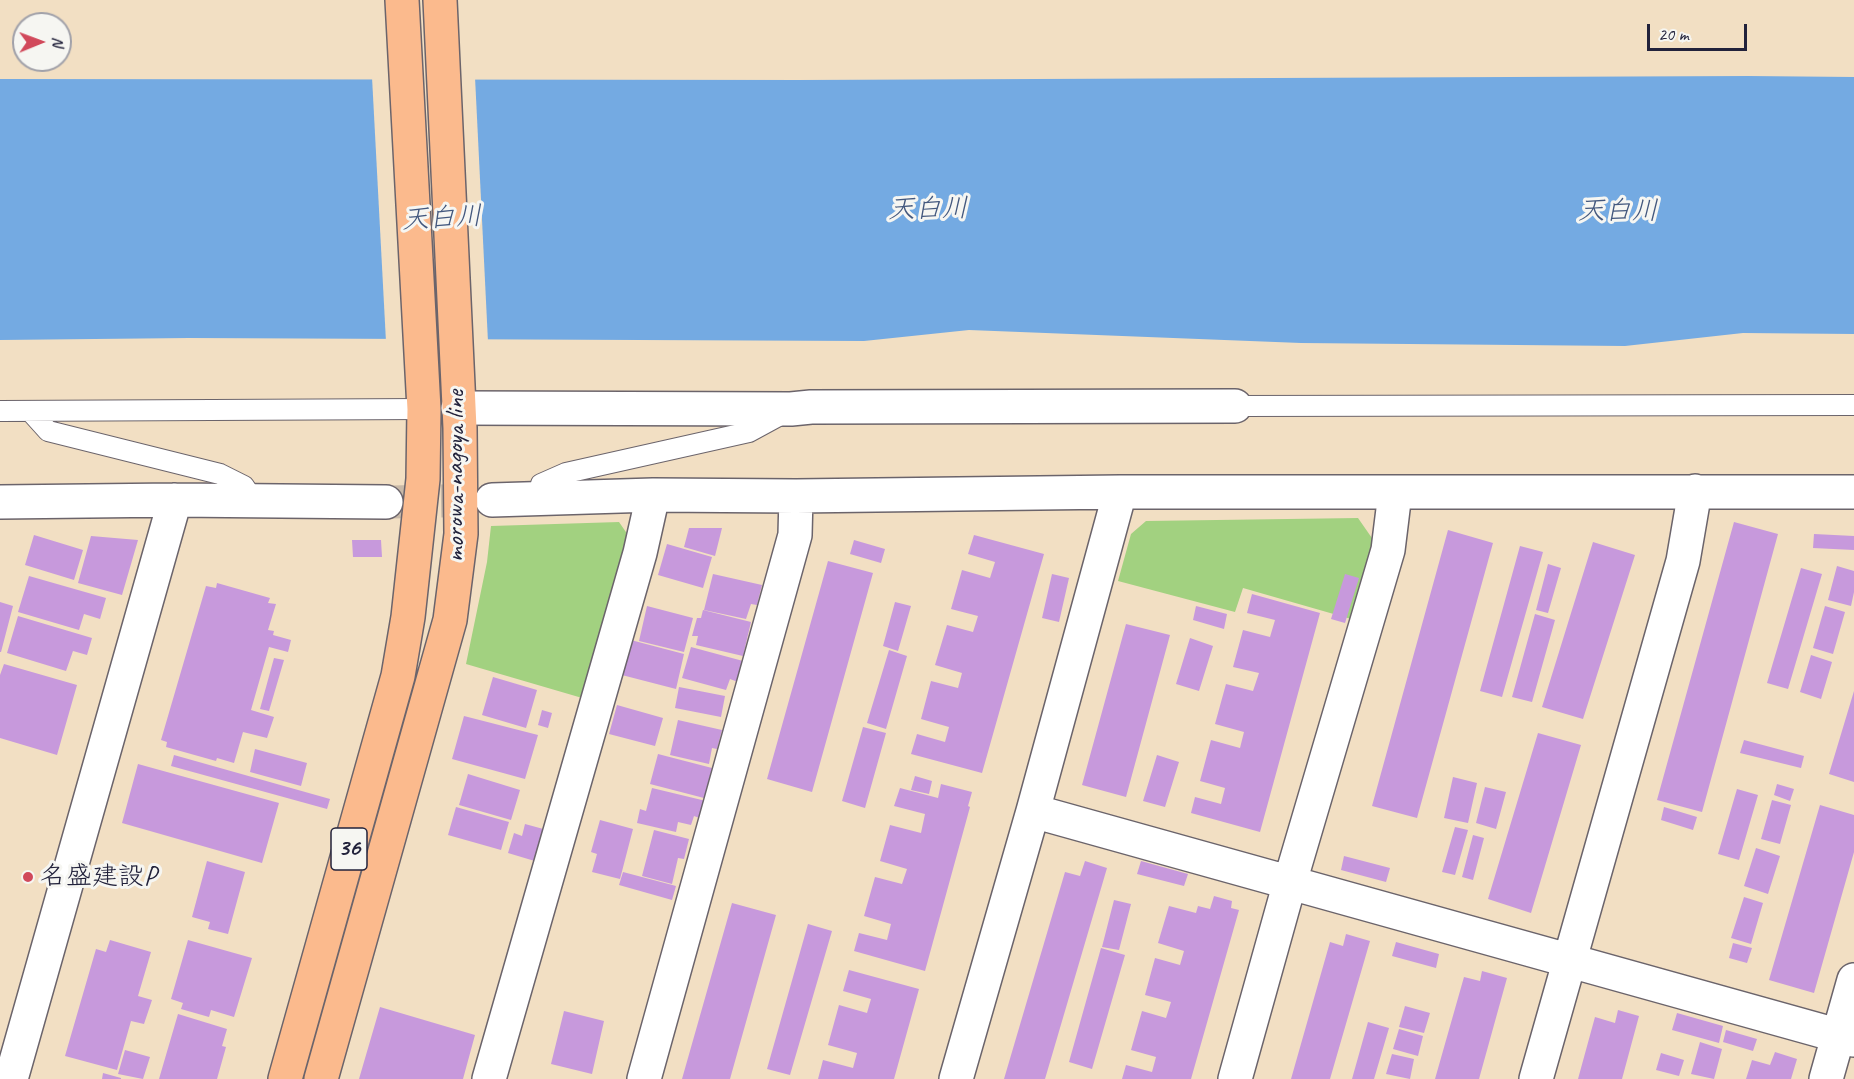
<!DOCTYPE html>
<meta charset="utf-8">
<style>
body{margin:0}
#map{position:relative;width:1854px;height:1079px;overflow:hidden;background:#f2dfc3;font-family:Caveat,sans-serif}
canvas{display:block}
.north{position:absolute;left:12px;top:12px;width:60px;height:60px;box-sizing:border-box;background:#f6f6f2;border:2px solid #a1a1a9;border-radius:50%;rotate:89deg;font-size:16px;font-weight:700;line-height:24px;text-align:center;color:#22223b}
.north::after{content:'';display:block;margin:auto;width:21px;height:27px;background:#d1495b;clip-path:polygon(50% 0,100% 100%,50% 72%,0 100%)}
.scale{position:absolute;left:1647px;top:24px;width:100px;height:27px;box-sizing:border-box;border:3px solid #22223b;border-top:0;padding-left:8px;font-size:18px;line-height:21px;white-space:nowrap;color:#22223b;-webkit-text-stroke:4px #f6f6f2;paint-order:stroke}
</style>
<div id="map">
<canvas width="1854" height="1079"></canvas>
<div class="north">N</div>
<div class="scale">20 m</div>
</div>
<script>
const ctx = document.querySelector('canvas').getContext('2d');
ctx.lineJoin = 'round';
function fillPath(path, color) { ctx.fillStyle = color; ctx.fill(path, 'evenodd'); }
const toPath = rows => new Path2D(rows.map(r => 'M' + r).join(''));
function stroke(path, color, width, dash) { ctx.strokeStyle = color; ctx.lineWidth = width; ctx.lineCap = dash ? 'butt' : 'round'; ctx.setLineDash(dash || []); ctx.stroke(path); }
function drawText(font, color, halo, rows, align = 'center') {
  ctx.font = font + ' Caveat,"Klee One",sans-serif'; ctx.lineWidth = 6; ctx.setLineDash([]); ctx.textBaseline = 'middle'; ctx.strokeStyle = halo; ctx.fillStyle = color; for (const [text, x, y, turn = 0] of rows) {
    ctx.save(); ctx.translate(x, y); ctx.rotate((+turn || 0) * Math.PI / 180); ctx.textAlign = isNaN(turn) ? turn : align; if (halo) ctx.strokeText(text, 0, 0); ctx.fillText(text, 0, 0); ctx.restore();
  }
}
const green = toPath([
 [1358,518,1374,541,1351,619,1243,588,1235,612,1118,581,1131,534,1146,521],
 [619,522,628,535,589,700,466,664,487,562,491,526]
]);
const water = toPath([
 [1748,76,1854,77,1854,334,1743,333,1625,346,1301,343,969,330,864,341,189,338,0,340,0,79,800,80]
]);
const pier = toPath([
 [372,77,475,77,488,342,386,342]
]);
const building = toPath([
 [1734,522,1778,534,1702,812,1657,800],
 [689,528,722,528,715,556,684,547],
 [1448,530,1493,543,1417,818,1372,806],
 [1814,534,1854,536,1854,550,1813,548],
 [34,535,83,550,74,580,25,565],
 [974,535,1044,554,982,773,911,754,917,734,945,742,949,727,921,719,931,681,958,688,962,673,935,665,947,625,973,632,978,616,951,609,962,570,990,578,995,562,968,554],
 [91,536,138,540,122,595,78,583],
 [352,540,381,540,382,557,353,557],
 [854,540,885,549,881,563,850,554],
 [1593,542,1635,555,1583,719,1542,707],
 [667,544,712,557,703,588,658,575],
 [1520,546,1543,552,1502,697,1480,691],
 [828,561,873,573,812,792,767,779],
 [1548,564,1561,568,1548,613,1536,610],
 [1837,566,1854,571,1854,592,1851,606,1828,600],
 [1801,568,1822,574,1788,689,1767,683],
 [713,574,762,585,757,605,751,604,746,619,704,610],
 [1052,574,1069,578,1059,622,1042,618],
 [1345,574,1359,578,1345,623,1331,619],
 [29,576,106,598,100,619,84,614,79,630,18,612],
 [217,583,270,598,268,603,276,604,268,630,274,631,273,635,291,640,288,652,269,647,251,710,274,717,267,738,243,732,234,763,217,758,216,761,166,747,167,742,161,740,206,586,216,588],
 [1252,594,1320,613,1260,832,1191,813,1195,797,1221,804,1225,788,1200,781,1211,740,1240,748,1244,732,1215,724,1226,684,1253,691,1259,673,1233,667,1243,630,1270,637,1275,620,1247,613],
 [0,602,13,606,1,652,0,652],
 [895,602,911,606,898,651,883,646],
 [647,606,693,618,684,652,639,641],
 [1196,606,1227,614,1224,629,1193,620],
 [1825,606,1845,612,1833,654,1813,648],
 [703,610,751,622,743,656,696,645,698,636,692,636,697,618,701,618],
 [1535,614,1555,620,1532,702,1512,697],
 [18,616,92,638,87,655,73,651,66,671,7,653],
 [1126,624,1170,635,1126,797,1082,785],
 [1190,638,1213,646,1199,691,1176,684],
 [627,639,684,654,676,689,618,674],
 [691,647,743,661,738,682,730,679,726,690,682,678],
 [889,650,907,656,886,729,867,723],
 [1811,655,1832,662,1821,699,1800,692],
 [274,658,284,660,269,711,260,709],
 [4,664,77,685,57,755,0,738,0,675],
 [493,677,537,690,526,728,482,715],
 [679,687,725,696,721,717,675,708],
 [1854,691,1854,782,1829,774],
 [617,705,663,718,655,746,609,734],
 [542,710,552,713,548,728,538,725],
 [464,716,538,735,525,779,452,759],
 [678,720,722,730,717,749,712,748,709,764,670,755],
 [863,727,886,733,865,808,842,801],
 [1538,733,1581,745,1531,913,1488,899],
 [1744,740,1804,756,1801,768,1740,753],
 [255,749,307,763,301,786,250,772],
 [658,754,712,768,704,798,650,784],
 [174,755,330,799,327,809,171,766],
 [1157,755,1179,762,1165,807,1143,801],
 [138,764,279,803,262,863,122,823],
 [468,774,520,790,511,820,459,805],
 [915,776,932,781,929,794,911,790],
 [1453,777,1477,783,1468,823,1444,818],
 [941,784,972,792,968,806,970,807,925,971,854,951,859,933,887,940,891,924,864,916,875,877,902,884,907,869,880,861,890,825,921,833,925,814,894,806,900,788,938,798],
 [1777,784,1794,789,1790,801,1774,795],
 [1485,787,1506,792,1496,829,1476,823],
 [652,788,706,801,702,819,694,816,691,825,678,822,676,832,637,823,640,809,646,811],
 [1737,789,1758,795,1739,860,1718,854],
 [1772,800,1791,805,1780,844,1761,839],
 [1820,805,1854,815,1854,852,1814,993,1769,980],
 [456,807,509,822,501,850,448,835],
 [1664,807,1697,817,1693,830,1661,820],
 [600,820,633,829,620,879,592,872,597,854,591,852],
 [525,824,547,830,538,862,508,853,514,833,522,836],
 [1455,827,1468,830,1455,875,1442,872],
 [654,830,689,839,684,859,678,858,672,884,642,876],
 [1473,835,1484,838,1473,880,1462,877],
 [1756,848,1780,856,1768,894,1744,886],
 [1344,856,1390,868,1386,882,1341,870],
 [207,861,245,872,228,934,208,929,210,922,192,917],
 [1085,861,1107,868,1045,1079,1004,1079,1065,872,1080,876],
 [1141,861,1188,874,1184,886,1137,874],
 [623,872,676,886,672,900,619,885],
 [1214,896,1232,901,1231,908,1239,910,1191,1079,1122,1079,1126,1065,1152,1072,1156,1057,1131,1050,1142,1011,1166,1018,1171,1002,1145,995,1155,958,1180,965,1184,951,1158,943,1169,906,1196,913,1198,906,1210,909],
 [1744,897,1763,903,1751,944,1731,938],
 [1114,900,1131,904,1119,950,1102,947],
 [732,903,776,915,730,1079,682,1079],
 [808,924,832,931,790,1075,767,1069],
 [1346,934,1370,941,1330,1079,1291,1079,1330,942,1343,946],
 [110,940,151,952,138,996,152,1000,144,1024,131,1021,117,1070,65,1056,96,949,106,952],
 [188,940,252,958,234,1017,211,1010,209,1017,181,1009,183,1003,171,999],
 [1396,942,1439,954,1436,968,1392,956],
 [1733,943,1752,948,1747,963,1729,958],
 [1101,948,1125,955,1092,1069,1069,1062],
 [849,970,919,989,894,1079,818,1079,823,1060,853,1068,857,1053,828,1045,839,1005,867,1013,871,999,843,991],
 [1482,971,1507,978,1479,1079,1435,1079,1464,977,1480,981],
 [1405,1006,1430,1013,1424,1033,1399,1027],
 [380,1007,475,1035,463,1079,359,1079],
 [1618,1010,1639,1016,1622,1079,1578,1079,1595,1017,1615,1023],
 [564,1011,604,1021,592,1074,551,1064],
 [1677,1013,1723,1026,1719,1043,1672,1030],
 [178,1014,227,1029,222,1046,226,1047,217,1079,159,1079],
 [1368,1022,1389,1028,1374,1079,1352,1079],
 [1399,1029,1423,1036,1418,1056,1393,1049],
 [1726,1030,1757,1039,1753,1051,1723,1042],
 [1700,1042,1722,1049,1714,1079,1691,1074],
 [125,1050,150,1057,143,1079,118,1074],
 [1775,1052,1797,1059,1791,1079,1746,1079,1752,1060,1770,1065],
 [1661,1053,1684,1060,1679,1076,1656,1070],
 [1392,1054,1414,1059,1410,1079,1386,1074],
 [103,1073,121,1078,121,1079,102,1079]
]);
const minorTunnel = toPath([
 [392,502,490,500]
]);
const service = toPath([
 [1235,406,1854,405],
 [0,411,424,409],
 [30,411,48,431,220,474,244,486,254,501],
 [537,499,541,484,566,473,749,432,784,413]
]);
const minor = toPath([
 [458,408,791,409,811,407,1235,406],
 [492,500,653,495,796,496,1120,492,1854,492],
 [0,502,175,500,386,502],
 [1033,811,1854,1040],
 [11,1079,175,500],
 [489,1079,640,553,653,495],
 [644,1079,795,535,796,496],
 [956,1079,1033,811,1120,492],
 [1235,1079,1290,882,1388,550,1395,493],
 [1536,1079,1683,561,1695,491],
 [1826,1079,1854,980]
]);
const primary = toPath([
 [285,1079,398,676,408,617,423,479,424,409,402,0],
 [321,1079,450,620,461,534,460,428,440,0]
]);
const markers = [
 [28,877,6,"#d1495b"]
];
const shields = [
 [349,849,36]
];
const shieldNames = [
 ["36",349,849]
];
const streetNames = [
 ["morowa-nagoya line",456,476,-90]
];
const poiNames = [
 ["名盛建設P",40,877]
];
const waterNames = [
 ["天白川",928,210,-1],
 ["天白川",1618,212],
 ["天白川",442,219,-3]
];
fillPath(green, '#a2d180');
fillPath(water, '#74aae2');
fillPath(pier, '#f2dfc3');
fillPath(building, '#c799dc');
stroke(minorTunnel, '#c8b9a8', 33, [33, 16]);
stroke(service, '#6b646b', 22);
stroke(minor, '#6b646b', 36);
stroke(primary, '#6b646b', 36);
stroke(service, '#fff', 20);
stroke(minor, '#fff', 33);
stroke(primary, '#fbba8d', 33);
for (const [x, y, r, color] of markers) { const dot = new Path2D(); dot.arc(x, y, r, 0, 2 * Math.PI); ctx.fillStyle = color; ctx.fill(dot); stroke(dot, '#f6f6f2', 2); }
for (const [x, y, w] of shields) { const box = new Path2D(); box.roundRect(x - w / 2, y - 21, w, 42, 4.5); ctx.fillStyle = '#f6f6f2'; ctx.fill(box); stroke(box, '#22223b', 1.5); }
drawText('bold 24px', '#22223b', null, shieldNames);
drawText('26px', '#22223b', '#f6f6f2', streetNames);
drawText('26px', '#22223b', '#f6f6f2', poiNames, 'left');
drawText('italic 27px', '#43587e', '#f6f6f2', waterNames);
</script>
